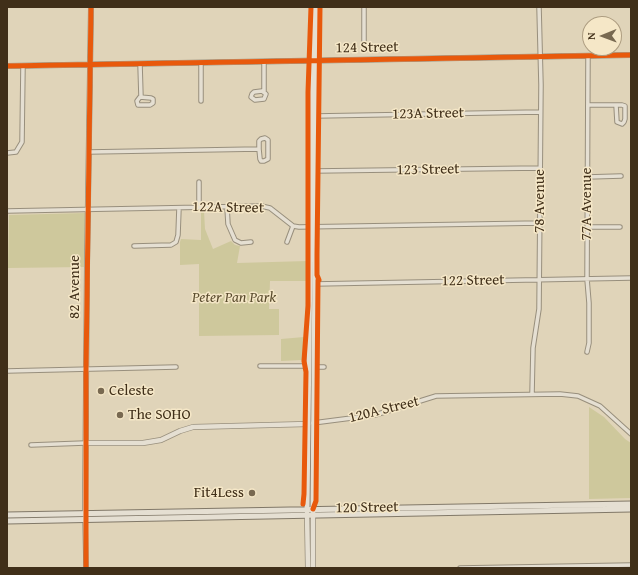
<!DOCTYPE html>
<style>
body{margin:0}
#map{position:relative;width:638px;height:575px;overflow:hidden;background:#e0d4b9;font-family:"Gentium Book Plus",serif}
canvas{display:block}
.frame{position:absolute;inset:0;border:8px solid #402f19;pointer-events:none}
.north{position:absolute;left:582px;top:16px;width:40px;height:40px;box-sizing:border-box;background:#f5e7c7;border:1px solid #ad9d81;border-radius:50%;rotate:269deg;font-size:11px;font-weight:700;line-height:16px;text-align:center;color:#402f19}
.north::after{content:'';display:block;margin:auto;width:14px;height:18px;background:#786951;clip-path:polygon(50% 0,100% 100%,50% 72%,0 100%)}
</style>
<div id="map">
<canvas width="638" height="575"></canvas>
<div class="frame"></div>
<div class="north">N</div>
</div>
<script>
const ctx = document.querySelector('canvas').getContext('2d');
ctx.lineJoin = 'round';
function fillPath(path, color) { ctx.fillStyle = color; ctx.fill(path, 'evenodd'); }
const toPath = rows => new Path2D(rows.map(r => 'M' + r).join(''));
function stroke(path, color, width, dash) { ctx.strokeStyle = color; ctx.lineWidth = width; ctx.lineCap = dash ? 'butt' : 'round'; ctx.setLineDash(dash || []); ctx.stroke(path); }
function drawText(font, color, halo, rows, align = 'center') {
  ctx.font = font + ' "Gentium Book Plus",serif'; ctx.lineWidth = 3; ctx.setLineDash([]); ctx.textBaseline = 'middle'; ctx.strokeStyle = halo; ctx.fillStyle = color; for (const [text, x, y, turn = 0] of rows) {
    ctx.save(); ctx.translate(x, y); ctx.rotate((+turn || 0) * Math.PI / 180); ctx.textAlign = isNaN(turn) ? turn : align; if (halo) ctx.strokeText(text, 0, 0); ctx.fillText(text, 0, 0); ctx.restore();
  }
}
const green = toPath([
 [201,211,204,211,205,229,213,249,231,241,235,245,240,246,237,263,308,261,308,281,270,281,269,309,279,309,279,335,199,336,199,264,180,265,180,242,181,239,201,240],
 [85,213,84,267,8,268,9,215],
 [304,337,304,359,302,360,281,361,281,339],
 [589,407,604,417,625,439,631,443,631,498,589,499]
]);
const minor = toPath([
 [364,41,364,7],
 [140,64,141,97],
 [262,91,266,94,264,99,255,100,251,97,252,94,254,92,262,91],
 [264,91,264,62],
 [140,97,151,98,153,99,153,103,150,105,138,105,137,101,140,97],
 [201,101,201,63],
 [588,105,622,105,625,106,625,119,624,122,622,124,617,122,616,105],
 [316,116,540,112],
 [89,152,259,149,260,159,261,161,264,161,268,159,268,140,265,138,261,139,259,141,259,149],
 [7,153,16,152,22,142,23,66],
 [315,171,540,168],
 [587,177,621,176],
 [199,207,199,182],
 [227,207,228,224,235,240,241,243,251,242],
 [7,211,261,206,270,208,293,226,299,227,540,223],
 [587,227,620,227],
 [287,242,293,226],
 [134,246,171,245,176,242,178,235,179,208],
 [315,284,631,278],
 [587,352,589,343,589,303,587,279,588,56],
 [260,366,309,366],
 [314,367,324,367],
 [7,371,176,367],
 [532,394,533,348,539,309,541,85,539,7],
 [313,423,375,415,436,396,560,394,578,396,600,406,631,434],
 [31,445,85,443],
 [85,517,86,568],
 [460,568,631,565]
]);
const tertiary = toPath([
 [7,66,631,55],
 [85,443,143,443,161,440,180,431,193,427,308,424],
 [307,513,308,568],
 [85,514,87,265,91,7],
 [313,568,313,512]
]);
const secondary = toPath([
 [307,509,313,7],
 [313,509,317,7],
 [7,515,631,504],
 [7,521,631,509]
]);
const cycleway = toPath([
 [7,66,631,55],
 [319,280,317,275,317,254,320,7],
 [303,504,304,494,306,372,304,361,308,306,308,92,311,7],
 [313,509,316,501,318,280],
 [86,568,86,370,91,7]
]);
const markers = [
 [101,391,4,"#786951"],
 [120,415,4,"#786951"],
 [252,493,4,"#786951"]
];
const streetNames = [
 ["124 Street",367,48,-1],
 ["123A Street",428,114,-1],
 ["123 Street",428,170,-1],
 ["78 Avenue",540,201,-90],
 ["77A Avenue",587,204,-90],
 ["122A Street",228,208,1],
 ["122 Street",473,281,-1],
 ["82 Avenue",75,287,-90],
 ["120A Street",384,410,-14],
 ["120 Street",367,508,-1]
];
const parkNames = [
 ["Peter Pan Park",234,298]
];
const poiNames = [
 ["Celeste",109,391],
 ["The SOHO",128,415],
 ["Fit4Less",244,493,"right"]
];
fillPath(green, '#cec89c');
stroke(minor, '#988f7d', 5.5);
stroke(tertiary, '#988f7d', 6);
stroke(secondary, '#817868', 7);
stroke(minor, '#e5dfd2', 3.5);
stroke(tertiary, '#e5dfd2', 4.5);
stroke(secondary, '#e5dfd2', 5);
stroke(cycleway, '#e8590c', 5);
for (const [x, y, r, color] of markers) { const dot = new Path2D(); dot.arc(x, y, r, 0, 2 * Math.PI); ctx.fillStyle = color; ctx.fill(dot); stroke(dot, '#f5e7c7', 1.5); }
drawText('15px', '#402f19', '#f5e7c7', streetNames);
drawText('italic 15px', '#5a4c2e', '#f5e7c7', parkNames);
drawText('15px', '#402f19', '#f5e7c7', poiNames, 'left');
</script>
